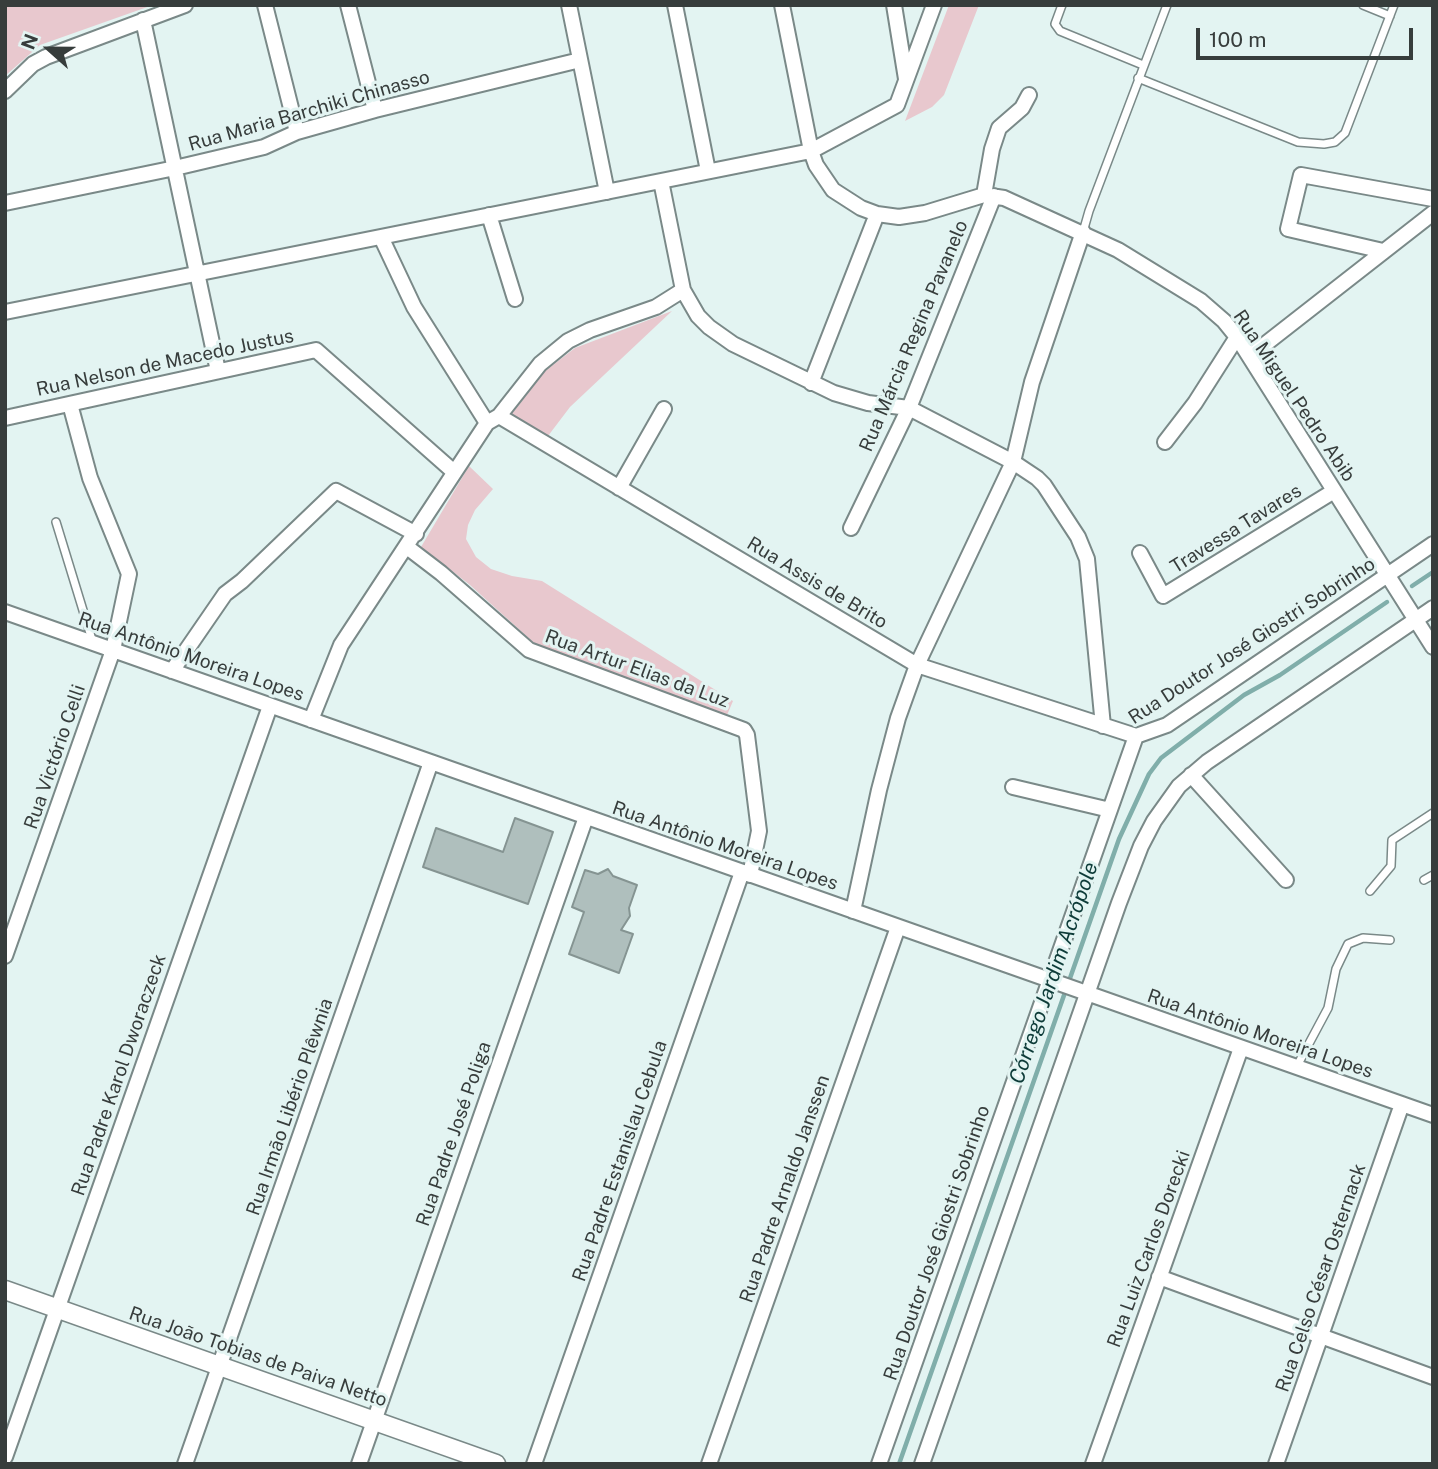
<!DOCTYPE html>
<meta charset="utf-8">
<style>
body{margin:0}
#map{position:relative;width:1438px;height:1469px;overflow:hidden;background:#e3f4f2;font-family:"Public Sans",sans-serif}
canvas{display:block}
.frame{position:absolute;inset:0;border:7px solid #373d3c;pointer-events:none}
.north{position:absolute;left:14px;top:14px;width:70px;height:70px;-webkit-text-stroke:5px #e3f4f2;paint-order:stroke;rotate:291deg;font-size:19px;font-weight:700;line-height:28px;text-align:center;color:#373d3c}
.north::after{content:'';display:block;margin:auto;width:24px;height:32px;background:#373d3c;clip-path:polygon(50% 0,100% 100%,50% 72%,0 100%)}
.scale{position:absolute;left:1196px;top:28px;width:217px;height:32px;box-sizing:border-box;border:4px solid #373d3c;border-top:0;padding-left:9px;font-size:21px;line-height:24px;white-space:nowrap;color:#373d3c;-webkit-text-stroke:5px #e3f4f2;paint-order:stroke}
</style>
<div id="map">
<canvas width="1438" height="1469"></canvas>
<div class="frame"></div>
<div class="north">N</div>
<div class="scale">100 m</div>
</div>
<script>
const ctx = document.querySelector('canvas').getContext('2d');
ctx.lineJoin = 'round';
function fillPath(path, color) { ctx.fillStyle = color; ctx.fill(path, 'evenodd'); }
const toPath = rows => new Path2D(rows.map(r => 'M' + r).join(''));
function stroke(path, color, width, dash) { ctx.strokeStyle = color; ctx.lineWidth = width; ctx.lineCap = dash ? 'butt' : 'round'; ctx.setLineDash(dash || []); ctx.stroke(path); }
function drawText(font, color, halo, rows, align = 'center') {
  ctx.font = font + ' "Public Sans",sans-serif'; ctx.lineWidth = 6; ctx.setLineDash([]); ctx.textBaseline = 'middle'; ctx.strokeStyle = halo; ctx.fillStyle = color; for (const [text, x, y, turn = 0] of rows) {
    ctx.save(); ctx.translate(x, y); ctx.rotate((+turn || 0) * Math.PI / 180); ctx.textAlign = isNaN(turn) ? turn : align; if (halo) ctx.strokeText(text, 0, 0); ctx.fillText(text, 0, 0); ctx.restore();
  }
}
const green = toPath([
 [5,5,153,5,40,45,5,76],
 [949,5,979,5,944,95,932,107,905,121],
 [672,311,570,407,548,436,511,415,545,371,575,348],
 [469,466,493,489,475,510,468,525,466,539,476,557,491,569,512,576,542,581,733,701,727,715,534,643,470,585,421,547]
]);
const stream = toPath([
 [1412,586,1433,572],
 [899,1464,1119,839,1149,774,1161,758,1244,695,1280,675,1387,602]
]);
const building = toPath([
 [515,818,553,832,528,904,423,867,436,828,503,852,515,818],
 [608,869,613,876,637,885,629,908,630,916,621,930,633,934,619,973,569,954,584,912,572,907,585,870,598,874,608,869]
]);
const service = toPath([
 [1062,5,1055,24,1060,31,1143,65],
 [1363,5,1390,16],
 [1138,78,1298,142,1324,144,1335,142,1345,133,1394,5],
 [1083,232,1089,211,1167,5],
 [56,522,93,643],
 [1424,880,1433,875],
 [1370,891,1391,866,1392,840,1433,813],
 [1297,1066,1328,1008,1336,969,1348,944,1363,938,1390,940]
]);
const minor = toPath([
 [265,5,297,132],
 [348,5,375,110],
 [569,5,607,192],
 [675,5,708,171],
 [782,5,811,151,816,165,833,190,861,208,877,214,899,217,925,213,984,195,1004,198,1118,250,1201,301,1224,321,1237,337,1433,647],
 [894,5,906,79],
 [143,20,218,371],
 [5,91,33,64,46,57,185,5],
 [661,181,683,290,698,316,709,327,733,344,834,393,868,403,909,408,1013,462,1037,478,1044,485,1078,537,1087,559,1103,726],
 [984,195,992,149,999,128,1022,108,1029,95],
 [5,203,175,168,264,147,297,132,375,110,580,60],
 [489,215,515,299],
 [381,237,414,307,487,423],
 [1383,251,1288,229,1301,175,1433,199],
 [5,312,811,151,897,105,934,5],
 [1250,356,1433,213],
 [811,383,877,214],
 [499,416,917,665,1136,736],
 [5,418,316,350,454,472],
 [1165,442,1195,403,1237,337],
 [619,488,664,409],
 [851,528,909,408,994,196],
 [407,547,441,573,529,650,744,730,747,735,759,831,750,875],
 [1140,553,1163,596,1334,491],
 [5,612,1433,1115],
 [172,671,225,594,242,581,336,491,416,534],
 [311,720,341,645,487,423,499,416,540,364,568,341,590,330,656,307,683,290],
 [1191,775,1286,880],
 [1013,787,1110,810],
 [853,911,879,790,898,718,917,665,1013,462,1032,382,1083,232],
 [5,956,113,650,129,574,90,478,70,404],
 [1159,1277,1433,1377],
 [5,1457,270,706],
 [185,1464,431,762],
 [359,1464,586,817],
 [534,1464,742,872],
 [709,1464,898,927],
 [879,1464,1136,736,1167,725,1433,544],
 [922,1464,1119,903,1141,846,1154,821,1179,786,1207,762,1433,608],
 [1093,1464,1241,1048],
 [1276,1464,1402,1104]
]);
const tertiary = toPath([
 [5,1290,496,1464]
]);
const streetNames = [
 ["Rua Maria Barchiki Chinasso",309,111,-16],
 ["Rua Márcia Regina Pavanelo",914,336,-67],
 ["Rua Nelson de Macedo Justus",165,363,-12],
 ["Rua Miguel Pedro Abib",1294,396,56],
 ["Travessa Tavares",1236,529,-32],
 ["Rua Assis de Brito",817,583,31],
 ["Rua Doutor José Giostri Sobrinho",1252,641,-33],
 ["Rua Antônio Moreira Lopes",191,657,19],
 ["Rua Artur Elias da Luz",637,669,20],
 ["Rua Victório Celli",55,757,-71],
 ["Rua Antônio Moreira Lopes",725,846,19],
 ["Rua Antônio Moreira Lopes",1260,1034,19],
 ["Rua Padre Karol Dworaczeck",119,1075,-71],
 ["Rua Irmão Libério Plêwnia",290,1107,-71],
 ["Rua Padre José Poliga",454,1134,-71],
 ["Rua Padre Estanislau Cebula",620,1161,-71],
 ["Rua Padre Arnaldo Janssen",785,1189,-71],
 ["Rua Doutor José Giostri Sobrinho",937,1243,-71],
 ["Rua Luiz Carlos Dorecki",1149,1249,-70],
 ["Rua Celso César Osternack",1321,1278,-71],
 ["Rua João Tobias de Paiva Netto",258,1357,19]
];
const waterNames = [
 ["Córrego Jardim Acrópole",1054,973,-71]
];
fillPath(green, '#e8c8ce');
stroke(stream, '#80aeaa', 4.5);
fillPath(building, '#afbfbd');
stroke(building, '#859492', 2);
stroke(service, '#7a8988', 10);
stroke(minor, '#7a8988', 18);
stroke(tertiary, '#7a8988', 21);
stroke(service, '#fff', 7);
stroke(minor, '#fff', 14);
stroke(tertiary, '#fff', 18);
drawText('19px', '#373d3c', '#e3f4f2', streetNames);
drawText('italic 21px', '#0d3b38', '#e3f4f2', waterNames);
</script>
